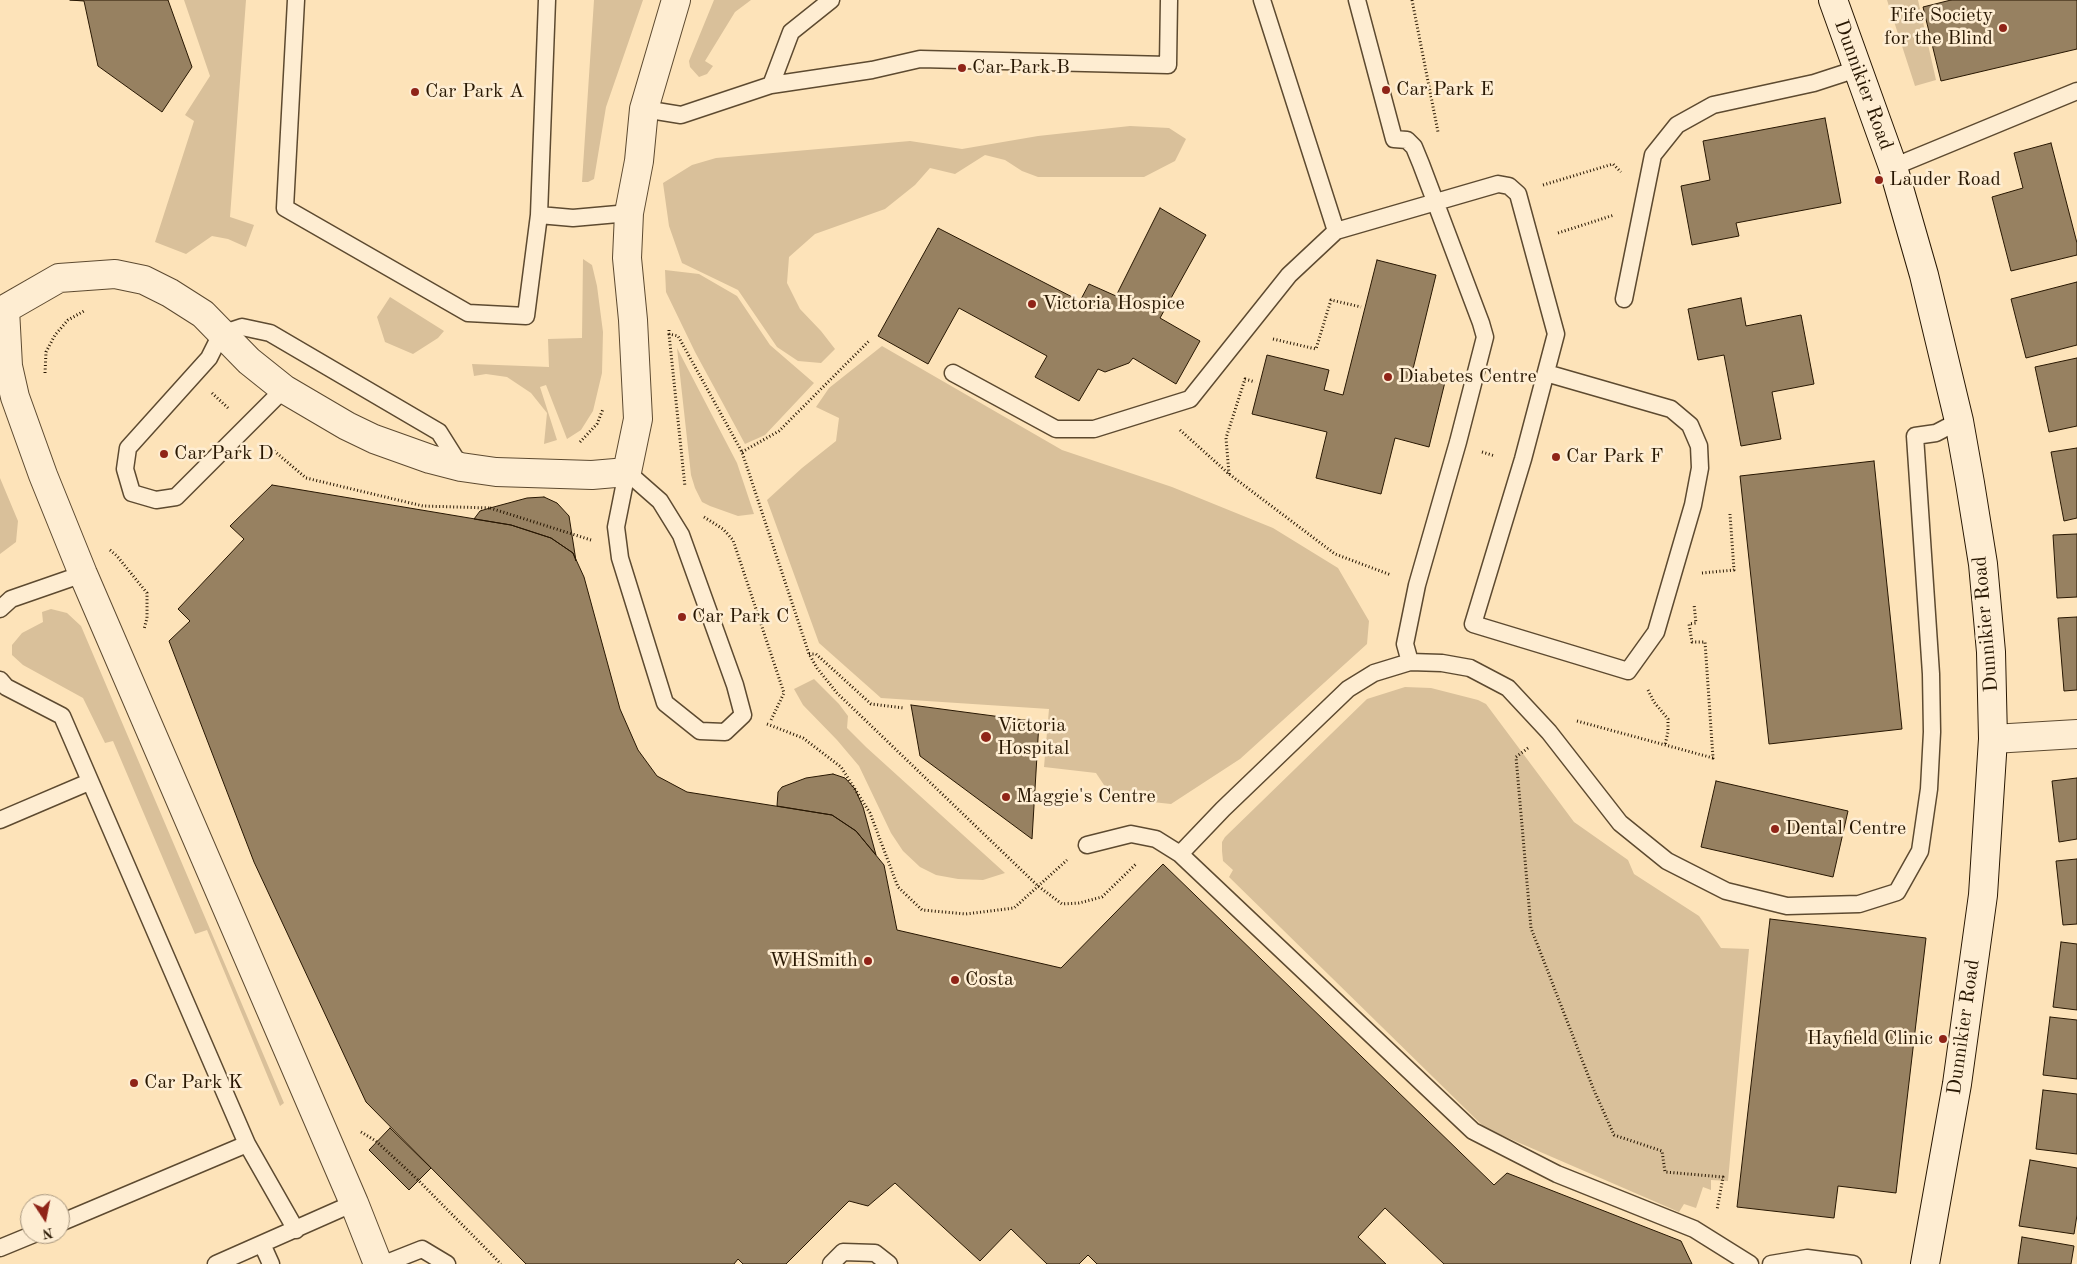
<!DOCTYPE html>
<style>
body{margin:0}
#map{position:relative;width:2077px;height:1264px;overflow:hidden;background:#fde3b9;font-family:"Old Standard TT",serif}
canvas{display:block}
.north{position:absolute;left:20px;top:1194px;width:50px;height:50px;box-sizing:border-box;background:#feedd2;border:1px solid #a8977f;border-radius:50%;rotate:169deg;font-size:14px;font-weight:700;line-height:20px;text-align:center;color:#281702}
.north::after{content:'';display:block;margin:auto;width:18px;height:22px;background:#8f2418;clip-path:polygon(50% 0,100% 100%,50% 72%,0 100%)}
</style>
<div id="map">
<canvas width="2077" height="1264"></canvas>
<div class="north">N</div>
</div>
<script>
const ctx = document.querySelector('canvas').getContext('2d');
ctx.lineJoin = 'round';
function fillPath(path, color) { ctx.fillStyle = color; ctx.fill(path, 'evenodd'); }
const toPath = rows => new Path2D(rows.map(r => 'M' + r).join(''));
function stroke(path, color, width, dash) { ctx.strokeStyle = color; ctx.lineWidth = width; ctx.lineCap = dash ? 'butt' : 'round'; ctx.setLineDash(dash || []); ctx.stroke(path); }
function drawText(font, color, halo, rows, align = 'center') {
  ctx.font = font + ' "Old Standard TT",serif'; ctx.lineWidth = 5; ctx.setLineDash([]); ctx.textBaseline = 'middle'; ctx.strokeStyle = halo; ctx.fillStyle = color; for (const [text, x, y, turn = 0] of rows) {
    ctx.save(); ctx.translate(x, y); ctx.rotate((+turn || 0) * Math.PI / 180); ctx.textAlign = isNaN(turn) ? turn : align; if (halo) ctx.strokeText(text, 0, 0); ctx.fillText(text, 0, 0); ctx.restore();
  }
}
const green = toPath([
 [184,0,246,0,230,217,254,225,246,247,228,239,212,236,186,254,155,242,194,121,185,115,210,76],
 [594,0,643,0,606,107,594,179,588,182,582,182],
 [714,0,751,0,735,12,705,61,713,66,707,74,699,77,690,67,689,61],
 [1887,0,1918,0,1936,80,1915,86],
 [1130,126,1169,128,1186,139,1175,161,1144,177,1038,177,1022,171,1005,160,985,155,955,174,930,168,915,185,885,209,815,234,789,257,787,283,800,309,821,331,835,349,821,363,798,361,777,347,738,290,682,263,669,226,663,183,692,165,716,158,910,141,962,149,1038,136],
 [583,259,592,265,597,286,603,332,602,373,593,411,581,430,567,439,546,385,540,387,557,440,544,444,547,413,531,393,507,377,486,374,474,376,472,364,549,367,548,339,582,338],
 [665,270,699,274,737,296,770,345,814,383,765,435,745,444,695,352,666,292],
 [390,297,444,331,438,338,413,354,385,342,377,317],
 [882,346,1062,450,1172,487,1273,528,1338,568,1369,621,1367,644,1240,759,1171,804,1133,800,1110,794,1096,773,1044,767,1049,709,881,698,819,643,767,500,802,468,836,441,839,418,816,407,829,388],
 [677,348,737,463,754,514,738,516,710,506,702,502,695,488,691,475],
 [0,478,18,521,16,542,0,554],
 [51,609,67,613,81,626,284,1103,280,1106,207,930,195,934,113,741,105,743,83,698,23,665,12,655,12,645,22,633,43,622,42,612],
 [814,679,839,704,848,716,847,728,866,747,1005,873,983,880,958,879,936,875,920,867,903,851,891,833,859,766,837,740,803,705,794,689],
 [1405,687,1431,688,1478,700,1486,704,1574,822,1628,860,1634,874,1699,916,1721,948,1749,949,1728,1181,1711,1180,1711,1190,1703,1187,1696,1208,1684,1204,1679,1212,1485,1128,1229,877,1233,870,1223,861,1222,851,1222,842,1225,837,1367,699]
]);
const building = toPath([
 [70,0,168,0,192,67,162,112,98,66,84,1,70,0],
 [1951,0,2077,0,2077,49,1941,81,1923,7,1951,0],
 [1825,118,1841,203,1736,223,1739,236,1692,245,1681,186,1710,180,1703,141,1825,118],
 [2051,143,2077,243,2077,255,2011,271,1992,197,2023,188,2014,153,2051,143],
 [1160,208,1206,235,1160,318,1200,341,1176,384,1133,358,1129,363,1105,372,1098,369,1079,401,1035,377,1047,356,959,308,928,364,878,336,938,228,1080,301,1089,284,1116,296,1160,208],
 [1377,260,1436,275,1412,373,1445,382,1429,447,1395,438,1381,494,1316,478,1327,432,1252,414,1267,355,1329,370,1324,390,1343,395,1377,260],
 [2077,282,2077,345,2026,358,2011,299,2077,282],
 [1741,298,1746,326,1801,315,1814,384,1772,392,1781,439,1741,446,1724,355,1698,360,1688,309,1741,298],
 [2077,358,2077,426,2049,432,2035,367,2077,358],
 [2077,448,2077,518,2064,521,2051,452,2077,448],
 [1874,461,1902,729,1769,744,1740,476,1874,461],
 [272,485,511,525,551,538,573,553,584,577,620,709,638,750,657,776,687,792,832,815,856,831,884,865,897,930,1061,968,1163,864,1494,1185,1507,1173,1681,1241,1692,1264,1444,1264,1385,1208,1358,1237,1386,1264,1097,1264,1088,1255,1079,1264,1047,1264,1011,1229,980,1261,895,1183,868,1206,849,1201,786,1264,743,1264,738,1259,734,1264,526,1264,366,1102,254,862,169,641,190,621,178,609,244,539,230,526,272,485],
 [544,497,557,503,569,516,576,561,573,553,551,538,511,525,474,519,480,511,490,508,527,498,544,497],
 [2077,534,2077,597,2057,598,2053,535,2077,534],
 [2077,617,2077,690,2064,691,2058,618,2077,617],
 [911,705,1039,722,1032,839,920,756,911,705],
 [833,774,845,778,855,789,863,807,876,855,856,831,832,815,777,806,778,792,782,787,806,778,833,774],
 [2077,778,2077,839,2059,842,2052,781,2077,778],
 [1716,781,1848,811,1833,877,1701,847,1716,781],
 [2077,859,2077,924,2063,925,2056,861,2077,859],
 [1770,919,1926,938,1896,1193,1838,1186,1834,1218,1737,1207,1770,919],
 [2061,942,2077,944,2077,1010,2053,1007,2061,942],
 [2050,1017,2077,1020,2077,1079,2043,1075,2050,1017],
 [2043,1090,2077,1094,2077,1154,2036,1149,2043,1090],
 [390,1128,431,1168,409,1190,369,1150,390,1128],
 [2030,1160,2077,1168,2077,1215,2074,1234,2019,1226,2030,1160],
 [2022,1237,2074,1246,2071,1264,2018,1264,2022,1237]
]);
const path = toPath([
 [1412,0,1438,132],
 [1543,185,1613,164,1621,172],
 [1558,233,1614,215],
 [669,330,669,334,678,336,742,452,809,654,817,668,837,693,1038,886,1062,904,1079,903,1102,897,1136,864],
 [669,334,685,487],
 [1273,339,1316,349,1331,300,1361,307],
 [45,373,46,352,55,335,68,320,84,311],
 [212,393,228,408],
 [1180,430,1229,474,1335,554,1391,575],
 [580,442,597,424,603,409],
 [266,444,306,478,423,506,490,508],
 [742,452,779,431,870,340],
 [1482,452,1495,456],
 [1229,474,1226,438,1245,379,1255,382],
 [490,508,591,540],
 [704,517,723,529,733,540,784,693,771,720],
 [110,550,117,556,147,593,147,618,144,629],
 [1702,573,1734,570,1730,514],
 [809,654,816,654,871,704,904,708],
 [1648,690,1654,702,1668,719,1668,732,1665,745],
 [1577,721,1713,758,1705,642,1692,642,1689,624,1696,623,1694,604],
 [767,724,803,738,841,767,870,813,898,887,922,910,966,914,1014,908,1067,860],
 [1528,748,1516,757,1531,928,1593,1088,1614,1135,1662,1151,1665,1172,1723,1177,1717,1210],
 [361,1132,376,1141,418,1180,501,1264]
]);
const lane = toPath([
 [296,0,285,208,468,313,526,316,539,215,547,0],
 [1262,0,1336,231,1498,184,1509,186,1518,194,1556,334,1523,459,1473,624,1628,671,1656,632,1693,505,1700,468,1699,446,1690,425,1671,409,1546,373],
 [1357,0,1394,139,1407,140,1414,147,1421,164,1481,323,1485,337,1458,442,1417,585,1405,644,1410,662],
 [771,85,791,32,831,0],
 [644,109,681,115,771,85,872,70,920,59,1168,65,1169,0],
 [1893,167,2077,91],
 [539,215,573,218,629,213],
 [1624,299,1653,155,1677,125,1713,105,1814,83,1857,69],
 [953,373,1056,429,1094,429,1190,399,1289,275,1336,231],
 [284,389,176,497,156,500,132,493,125,469,128,448,209,358,221,334,242,327,270,333,439,432,461,467],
 [627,472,660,501,681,535,735,685,743,715,725,732,700,731,665,703,620,558,616,527,627,472],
 [0,609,11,599,83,574],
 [0,680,6,687,62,716,247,1144,296,1230],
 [0,820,89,782],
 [1087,845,1131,834,1156,839,1180,854,1223,809,1348,689,1374,673,1410,662,1442,663,1470,668,1508,688,1549,732,1620,823,1667,861,1726,891,1787,906,1859,904,1897,892,1920,851,1929,789,1932,732,1931,674,1915,436,1936,433,1959,421],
 [1180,854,1473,1131,1557,1174,1694,1229,1750,1264],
 [60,1223,247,1144],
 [262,1244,271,1264],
 [0,1248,34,1234],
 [216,1264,354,1203],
 [384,1264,422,1249,447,1264],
 [831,1264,843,1252,875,1253,889,1264],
 [1771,1264,1807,1258,1853,1264]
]);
const street = toPath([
 [1993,739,2077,734],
 [378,1264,354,1203,83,574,43,475,15,397,8,366,5,309,59,278,115,274,144,280,170,293,203,314,249,361,284,389,347,426,374,439,430,459,461,467,496,472,592,475,627,472,638,419,633,320,627,258,629,213,639,161,644,109,676,0]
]);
const secondary = toPath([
 [1833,0,1893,167,1924,275,1959,421,1970,483,1983,564,1991,652,1993,739,1983,895,1957,1084,1925,1264]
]);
const markers = [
 [2003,28,5,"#8f2418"],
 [962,68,5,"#8f2418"],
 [1386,90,5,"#8f2418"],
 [415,92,5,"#8f2418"],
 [1879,180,5,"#8f2418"],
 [1032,304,5,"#8f2418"],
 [1388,377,5,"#8f2418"],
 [164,454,5,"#8f2418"],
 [1556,457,5,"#8f2418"],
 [682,617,5,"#8f2418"],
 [986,737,6,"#8f2418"],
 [1006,797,5,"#8f2418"],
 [1775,829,5,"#8f2418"],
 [868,961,5,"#8f2418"],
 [955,980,5,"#8f2418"],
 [1943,1039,5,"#8f2418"],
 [134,1083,5,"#8f2418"]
];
const poiNames = [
 ["Fife Society",1993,16,"right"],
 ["for the Blind",1993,39,"right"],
 ["Car Park B",972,68],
 ["Car Park E",1396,90],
 ["Car Park A",425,92],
 ["Lauder Road",1889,180],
 ["Victoria Hospice",1042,304],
 ["Diabetes Centre",1398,377],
 ["Car Park D",174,454],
 ["Car Park F",1566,457],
 ["Car Park C",692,617],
 ["Victoria",997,726],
 ["Hospital",997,749],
 ["Maggie's Centre",1016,797],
 ["Dental Centre",1785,829],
 ["WHSmith",858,961,"right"],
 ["Costa",965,980],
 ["Hayfield Clinic",1933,1039,"right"],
 ["Car Park K",144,1083]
];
const streetNames = [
 ["Dunnikier Road",1863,85,70],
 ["Dunnikier Road",1986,624,-95],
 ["Dunnikier Road",1964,1027,-82]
];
fillPath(green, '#d9c09a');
fillPath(building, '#978161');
stroke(building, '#281702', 1);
stroke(lane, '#5d4a30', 19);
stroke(street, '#5d4a30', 30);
stroke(secondary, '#281702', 30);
stroke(path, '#281702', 3, [1, 2.5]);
stroke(lane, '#feedd2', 16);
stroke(street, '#feedd2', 28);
stroke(secondary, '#feedd2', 28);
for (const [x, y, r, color] of markers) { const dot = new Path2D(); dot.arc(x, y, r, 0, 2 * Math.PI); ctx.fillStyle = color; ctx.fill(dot); stroke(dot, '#feedd2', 2); }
drawText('20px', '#281702', '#feedd2', poiNames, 'left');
drawText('20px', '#281702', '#feedd2', streetNames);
</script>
